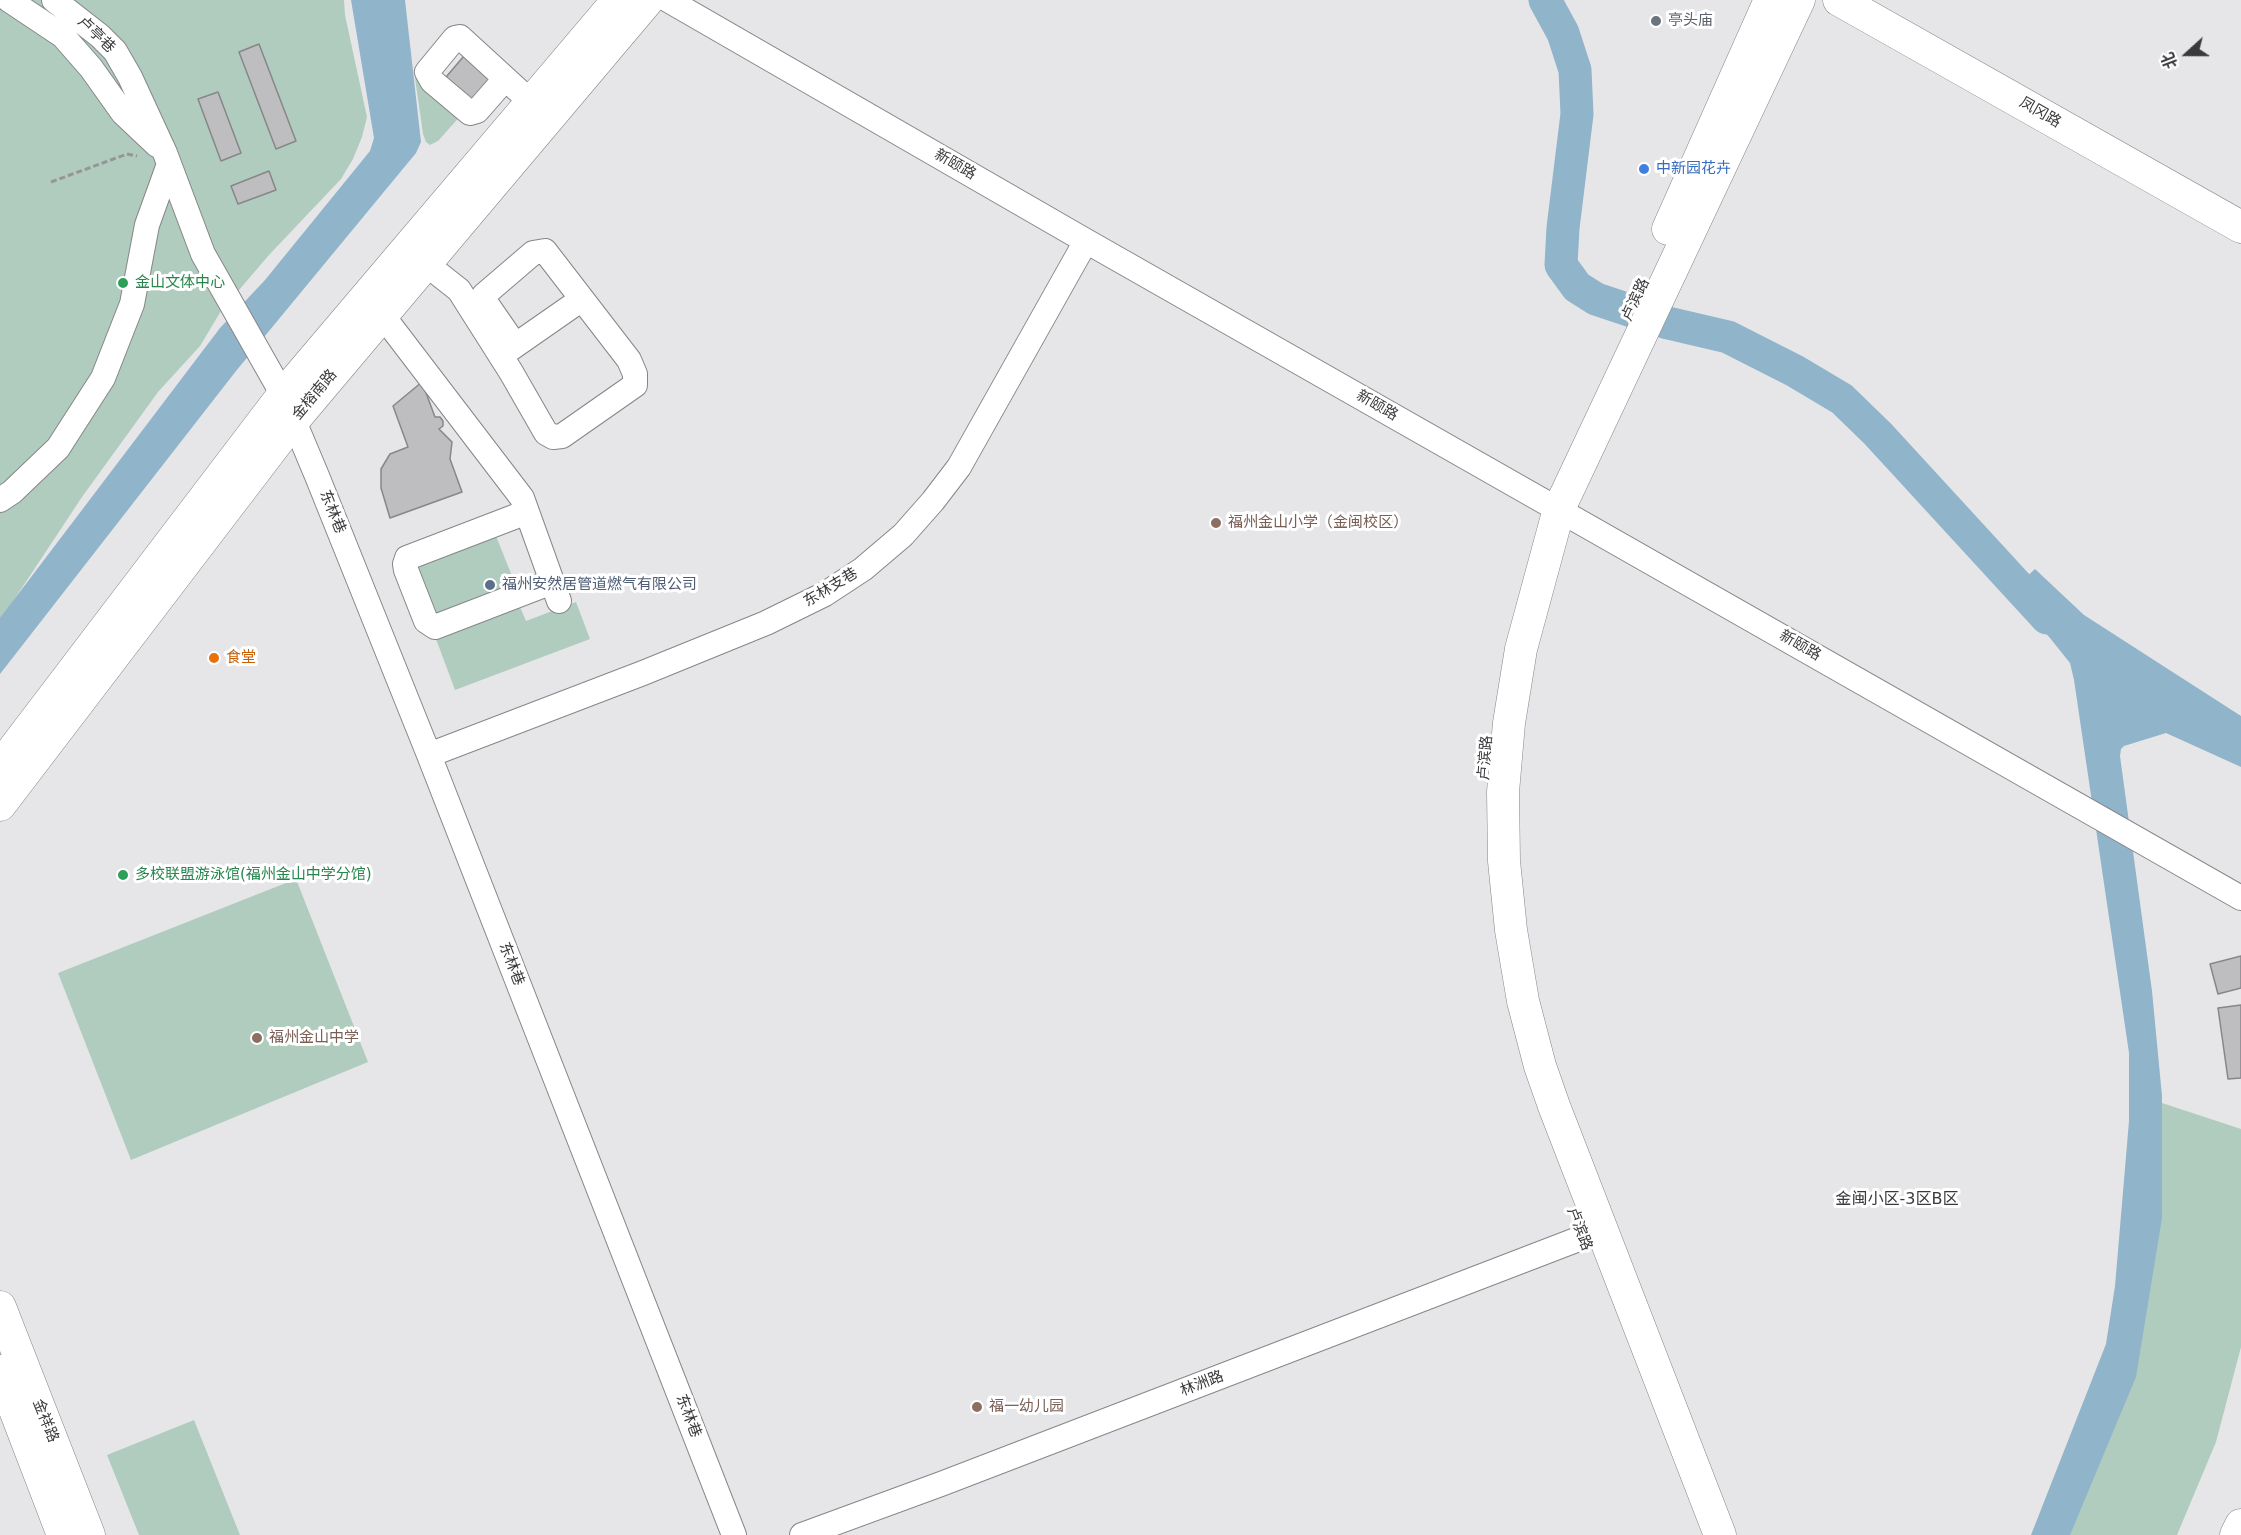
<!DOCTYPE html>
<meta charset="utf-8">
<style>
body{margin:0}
#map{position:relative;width:2241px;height:1535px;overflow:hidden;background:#e6e6e9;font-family:"DejaVu Sans","Noto Sans SC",sans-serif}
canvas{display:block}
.north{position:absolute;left:2157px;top:24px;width:60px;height:60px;-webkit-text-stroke:4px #fff;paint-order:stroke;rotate:249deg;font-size:16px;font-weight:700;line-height:24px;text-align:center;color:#3a3a3c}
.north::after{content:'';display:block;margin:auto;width:21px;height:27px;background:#3a3a3c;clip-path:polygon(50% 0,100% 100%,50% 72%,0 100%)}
</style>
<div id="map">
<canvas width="2241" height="1535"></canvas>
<div class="north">北</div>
</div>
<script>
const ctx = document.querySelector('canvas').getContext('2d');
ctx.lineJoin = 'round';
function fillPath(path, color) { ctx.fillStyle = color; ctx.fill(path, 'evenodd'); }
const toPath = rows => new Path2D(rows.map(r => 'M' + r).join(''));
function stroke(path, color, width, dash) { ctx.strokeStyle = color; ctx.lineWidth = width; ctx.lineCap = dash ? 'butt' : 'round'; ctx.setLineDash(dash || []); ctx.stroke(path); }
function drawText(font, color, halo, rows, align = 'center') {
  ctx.font = font + ' "DejaVu Sans","Noto Sans SC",sans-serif'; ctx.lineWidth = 6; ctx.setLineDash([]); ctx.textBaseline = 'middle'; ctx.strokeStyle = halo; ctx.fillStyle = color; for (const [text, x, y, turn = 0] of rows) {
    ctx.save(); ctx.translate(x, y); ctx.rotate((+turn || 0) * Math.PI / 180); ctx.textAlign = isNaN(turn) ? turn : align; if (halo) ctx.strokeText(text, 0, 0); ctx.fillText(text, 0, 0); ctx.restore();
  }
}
const green = toPath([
 [0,0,344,0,345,15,367,117,362,137,353,159,341,179,269,255,221,311,200,346,158,392,82,497,0,621],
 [419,75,464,112,438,141,430,145,426,142,423,134,415,78],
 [496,536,516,586,433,618,413,567],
 [576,602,590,639,455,690,436,639,520,607,526,621],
 [296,879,368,1062,131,1160,58,973],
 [2159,1102,2241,1129,2241,1347,2216,1442,2177,1535,2063,1535,2077,1499],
 [194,1420,240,1535,139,1535,107,1455]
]);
const water = toPath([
 [351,0,405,0,421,142,416,153,236,371,0,674,0,618,220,328,265,280,370,151,374,138],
 [2035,569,2084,615,2241,716,2241,767,2166,733,2124,746,2121,749,2120,756,2152,991,2162,1096,2162,1218,2136,1377,2070,1535,2031,1535,2106,1344,2115,1286,2129,1121,2129,1053,2074,680,2070,663,2050,638,2009,593]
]);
const river = toPath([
 [1545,0,1563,33,1575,70,1577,114,1563,228,1561,265,1577,287,1596,299,1668,323,1728,337,1795,371,1842,399,1878,434,2047,618]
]);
const building = toPath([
 [259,44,296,141,276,149,239,52,259,44],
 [469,50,498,76,470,108,441,83,469,50],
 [218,92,241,153,221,161,198,99,218,92],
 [269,171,276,190,238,204,231,186,269,171],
 [422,382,435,417,440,417,443,421,443,426,439,429,452,442,450,459,462,492,390,518,381,488,381,469,390,454,408,447,393,406,422,382],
 [2241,956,2241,988,2218,994,2210,964,2241,956],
 [2241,1005,2241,1078,2228,1079,2218,1008,2241,1005]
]);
const path = toPath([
 [51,182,127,154,137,156]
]);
const minor = toPath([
 [9,0,63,36,91,68,123,113,157,145],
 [54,0,100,36,115,51,130,77,165,153,203,254,283,395,317,476,429,755,734,1535],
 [668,0,1086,241,2241,898],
 [505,79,477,111,470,113,432,81,427,72,455,38,460,37,531,102],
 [426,264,459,290,511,372,546,433,553,437,562,436,635,385,635,374,629,360,545,251,533,253,484,295,486,303,515,345],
 [383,316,522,498,559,601],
 [503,354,582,299],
 [0,500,12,492,58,448,103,378,132,304,147,225,169,164],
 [527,512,407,558,405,564,406,570,426,621,435,627,552,582],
 [429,755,643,673,766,623,825,594,863,569,903,535,933,501,959,467,1086,241],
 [802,1535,941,1484,1602,1230]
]);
const major = toPath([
 [1839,0,2241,227],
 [1668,229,1770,0],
 [0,767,283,395,618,0],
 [0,805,293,421,648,0],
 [0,1307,89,1535],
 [0,1371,63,1535],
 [1720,1535,1554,1106,1540,1066,1523,1001,1511,930,1504,861,1503,792,1509,723,1521,649,1559,509,1799,0],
 [2236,1535,2241,1525]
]);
const markers = [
 [1656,21,6,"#6b7280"],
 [1644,169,6,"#3f7fe0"],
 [123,283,6,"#2e9e5b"],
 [1216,523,6,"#8d6e63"],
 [490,585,6,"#5c6f8a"],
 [214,658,6,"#e8710a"],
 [123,875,6,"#2e9e5b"],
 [257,1038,6,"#8d6e63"],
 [977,1407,6,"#8d6e63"]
];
const worshipNames = [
 ["亭头庙",1668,21]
];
const streetNames = [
 ["卢亭巷",96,35,44],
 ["凤冈路",2040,113,30],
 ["新颐路",955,165,30],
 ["卢滨路",1636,300,-65],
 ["金榕南路",315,395,-50],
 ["新颐路",1377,406,30],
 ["东林巷",332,512,68],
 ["东林支巷",831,588,-31],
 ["新颐路",1800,646,30],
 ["卢滨路",1486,758,-86],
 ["东林巷",511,964,69],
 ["卢滨路",1579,1229,69],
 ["林洲路",1202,1384,-21],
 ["东林巷",688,1416,69],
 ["金祥路",45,1421,68]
];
const shopNames = [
 ["中新园花卉",1656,169]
];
const leisureNames = [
 ["金山文体中心",135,283],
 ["多校联盟游泳馆(福州金山中学分馆)",135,875]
];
const educationNames = [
 ["福州金山小学（金闽校区）",1228,523],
 ["福州金山中学",269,1038],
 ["福一幼儿园",989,1407]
];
const serviceNames = [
 ["福州安然居管道燃气有限公司",502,585]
];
const foodNames = [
 ["食堂",226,658]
];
const neighbourhoodNames = [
 ["金闽小区-3区B区",1897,1200]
];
fillPath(green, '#b0ccbe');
fillPath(water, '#90b4ca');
stroke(river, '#90b4ca', 33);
fillPath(building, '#bebec1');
stroke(building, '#87878a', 1.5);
stroke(minor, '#868689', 26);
stroke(major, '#868689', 33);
stroke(path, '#969699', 3, [6, 3]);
stroke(minor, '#fff', 24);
stroke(major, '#fff', 32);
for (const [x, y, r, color] of markers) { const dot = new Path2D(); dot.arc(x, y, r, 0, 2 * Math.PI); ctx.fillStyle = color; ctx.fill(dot); stroke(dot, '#fff', 2); }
drawText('15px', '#5b616d', '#fff', worshipNames, 'left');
drawText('15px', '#3a3a3c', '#fff', streetNames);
drawText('15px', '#366cbe', '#fff', shopNames, 'left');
drawText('15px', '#27864d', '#fff', leisureNames, 'left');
drawText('15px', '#785e54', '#fff', educationNames, 'left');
drawText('15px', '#4e5e75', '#fff', serviceNames, 'left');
drawText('15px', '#c56008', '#fff', foodNames, 'left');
drawText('16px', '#3a3a3c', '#fff', neighbourhoodNames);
</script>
